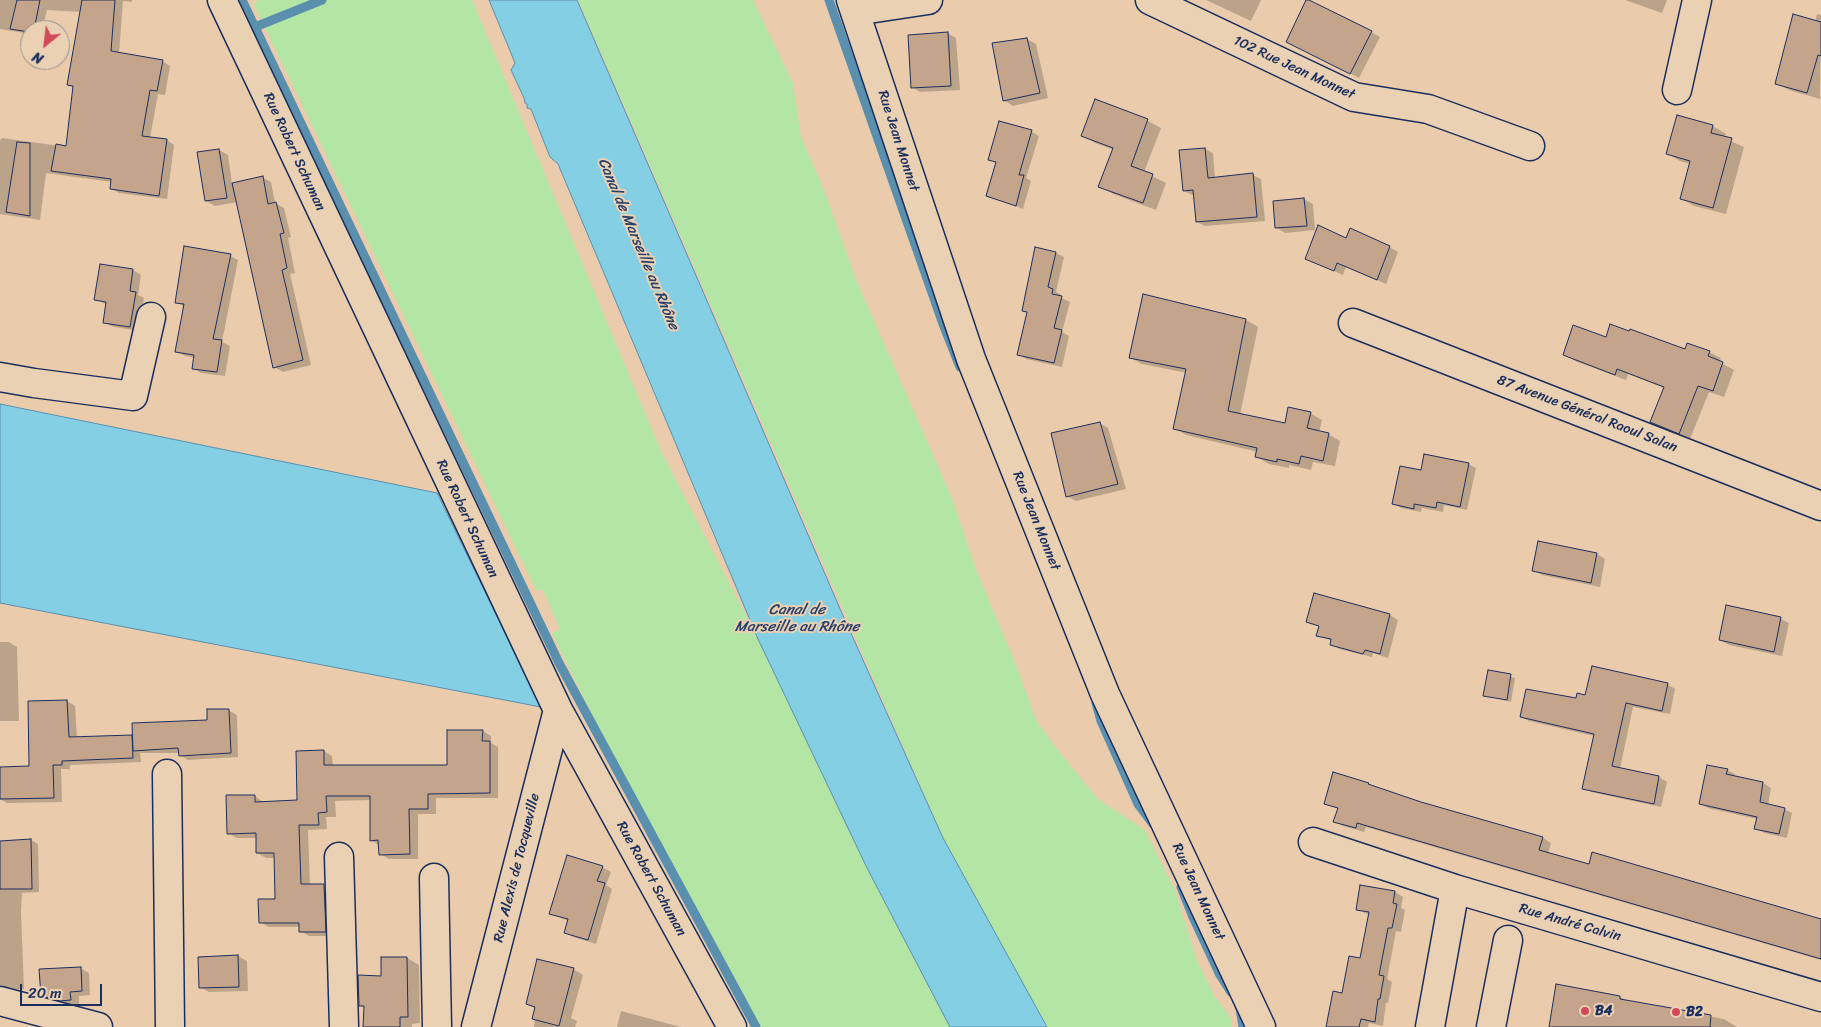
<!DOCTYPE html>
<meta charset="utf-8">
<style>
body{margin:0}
#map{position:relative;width:1821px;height:1027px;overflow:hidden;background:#eaccad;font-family:Sriracha,sans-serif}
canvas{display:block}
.north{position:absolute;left:20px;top:20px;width:50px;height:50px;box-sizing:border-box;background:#ebd1b3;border:1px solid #989091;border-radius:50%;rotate:209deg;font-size:14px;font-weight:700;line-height:20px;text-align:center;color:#1b2f5e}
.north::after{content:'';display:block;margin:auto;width:18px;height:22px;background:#d1495b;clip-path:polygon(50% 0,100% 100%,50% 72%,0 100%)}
.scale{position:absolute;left:20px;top:984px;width:82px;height:22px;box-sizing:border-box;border:2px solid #1b2f5e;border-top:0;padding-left:6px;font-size:15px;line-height:18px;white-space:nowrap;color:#1b2f5e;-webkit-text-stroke:4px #ebd1b3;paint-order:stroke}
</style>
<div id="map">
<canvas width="1821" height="1027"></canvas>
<div class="north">N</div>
<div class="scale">20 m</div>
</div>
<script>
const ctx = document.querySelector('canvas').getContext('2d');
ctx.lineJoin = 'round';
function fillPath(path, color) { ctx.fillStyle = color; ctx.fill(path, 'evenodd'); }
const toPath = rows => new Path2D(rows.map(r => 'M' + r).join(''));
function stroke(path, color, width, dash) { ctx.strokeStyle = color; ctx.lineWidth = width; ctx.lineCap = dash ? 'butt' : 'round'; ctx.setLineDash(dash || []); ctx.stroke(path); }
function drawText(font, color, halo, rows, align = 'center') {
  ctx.font = font + ' Sriracha,sans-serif'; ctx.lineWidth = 4; ctx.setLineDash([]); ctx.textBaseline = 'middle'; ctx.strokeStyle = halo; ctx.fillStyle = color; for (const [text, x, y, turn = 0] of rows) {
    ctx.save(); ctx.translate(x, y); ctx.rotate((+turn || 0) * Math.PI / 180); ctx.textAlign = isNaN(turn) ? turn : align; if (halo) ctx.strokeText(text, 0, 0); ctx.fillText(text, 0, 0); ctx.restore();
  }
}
const green = toPath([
 [258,0,472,0,661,451,758,639,867,868,950,1027,758,1027,609,749,552,633,560,629,543,590,536,590,254,5],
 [578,0,753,0,793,83,801,137,824,190,857,282,952,498,977,572,1017,667,1036,720,1056,748,1099,800,1145,830,1174,888,1197,960,1215,997,1231,1018,1232,1027,1047,1027,943,838]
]);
const water = toPath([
 [489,0,577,0,841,611,943,838,1047,1027,950,1027,867,868,758,639,558,164,550,157,531,109,527,108,527,104,525,103,524,98,511,70,515,63,489,0],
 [0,404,437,493,541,707,0,603,0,404]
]);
const shadow = toPath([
 [0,0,132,0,132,2,123,1,119,54,162,61,170,66,165,95,158,94,150,138,167,140,174,145,167,199,119,193,111,188,112,182,46,173,40,220,0,214,0,140,2,138,67,147,74,88,68,85,81,12,47,10,42,30,30,30,30,34,0,29],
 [1206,0,1261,0,1251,21],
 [1625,0,1667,0,1662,13],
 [1817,14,1821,15,1820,99,1789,90,1776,83,1815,22],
 [1371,32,1380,37,1359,78,1296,46],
 [947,33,956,38,960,90,920,92,912,87],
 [1027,39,1036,44,1048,98,1013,106,1005,101],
 [1095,101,1148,121,1161,128,1144,172,1166,183,1156,210,1113,194,1100,186,1114,150,1095,143,1082,135],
 [1713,126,1726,134,1724,138,1744,147,1726,214,1694,206,1681,198,1691,164,1680,161,1668,154],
 [1032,132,1039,136,1026,178,1031,181,1023,209,988,195,997,164,989,159],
 [1205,149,1213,153,1215,178,1253,175,1261,179,1265,221,1205,226,1197,222,1195,195,1192,195,1184,191],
 [219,150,228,155,232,184,262,177,271,182,275,203,284,208,291,237,288,238,295,273,290,274,311,365,283,372,274,367,238,202,215,206,206,201],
 [1304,199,1313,204,1315,230,1285,233,1277,228],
 [1389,247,1398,252,1386,284,1346,267,1343,275,1306,258],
 [1036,248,1056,253,1064,257,1056,292,1060,294,1060,297,1070,302,1062,332,1069,336,1062,367,1026,359,1018,354,1028,313,1023,310],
 [230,256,238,260,222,342,230,346,225,376,201,373,193,368,195,358,185,356,177,352,185,307,176,302],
 [101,265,133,270,141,275,138,295,144,298,138,331,114,327,105,323,107,305,96,299],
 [1246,320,1258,327,1240,415,1286,425,1310,413,1322,420,1319,432,1328,434,1340,441,1335,466,1313,462,1311,470,1289,465,1289,468,1269,464,1257,457,1258,452,1186,435,1174,428,1187,373,1142,364,1131,358],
 [1606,339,1686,350,1709,352,1721,358,1719,362,1734,370,1724,397,1709,392,1690,439,1663,428,1652,422,1664,388,1628,374,1626,380,1575,361,1564,354],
 [1100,423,1108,428,1126,489,1076,501,1067,496],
 [1468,464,1476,468,1467,510,1444,505,1443,512,1422,508,1421,512,1401,508,1394,504,1422,471],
 [1597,554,1605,559,1600,587,1542,575,1533,570],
 [1727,607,1781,619,1789,623,1782,656,1729,645,1720,640],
 [1390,615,1398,620,1388,658,1373,653,1372,657,1339,649,1331,644,1332,641,1318,635,1320,627,1307,621],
 [0,642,9,642,17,647,19,721,0,721],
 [1489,672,1515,678,1511,702,1484,695],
 [1667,684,1675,689,1670,714,1633,707,1620,769,1659,777,1667,782,1661,807,1591,792,1584,788,1594,736,1529,721,1521,717,1586,696],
 [67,701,75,706,77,738,131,736,133,737,209,722,228,710,237,715,238,757,188,760,180,755,180,753,140,753,141,762,70,765,70,769,61,769,62,802,7,803,0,799,0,769,30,767,29,702],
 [483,731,491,736,491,743,498,747,498,798,436,798,436,814,418,814,418,859,389,859,380,854,379,845,371,840,371,800,335,801,336,817,326,817,327,829,308,830,310,885,324,885,333,890,334,936,309,936,300,931,300,927,269,927,260,922,276,900,275,858,266,858,257,853,258,838,237,838,228,833,255,796,264,803,298,801,324,751,332,756,333,767,448,767],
 [1727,770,1735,774,1734,777,1763,783,1771,788,1768,805,1784,809,1792,813,1787,838,1764,833,1756,828,1757,819,1708,808,1700,804],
 [1334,774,1368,784,1375,788,1420,803,1543,838,1551,843,1548,854,1821,920,1821,960,1366,827,1364,832,1343,826,1335,821,1338,809,1325,803],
 [31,840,38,844,39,892,22,893,21,912,24,989,0,990,0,842],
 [602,867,611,872,606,885,612,889,596,944,573,937,565,932,568,921,550,913],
 [1361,886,1395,892,1403,897,1401,908,1405,910,1401,932,1396,931,1387,979,1392,982,1388,1003,1386,1003,1383,1026,1369,1023,1368,1027,1327,1027,1361,959,1369,915,1357,909],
 [238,956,247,961,248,991,209,992,200,987,199,958],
 [382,958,407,958,419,965,420,1023,412,1024,412,1027,365,1027,365,1008,360,1005,382,977],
 [80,968,89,973,90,995,79,996,79,1004,70,1005,51,1000,42,995],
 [573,969,583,975,571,1018,577,1021,575,1027,534,1027,536,1009,527,1004],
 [1557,986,1620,997,1629,1002,1724,1019,1737,1027,1550,1027],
 [621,1011,681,1027,617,1027]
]);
const stream = toPath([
 [242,0,559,663,756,1027],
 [829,0,943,324,960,367],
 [255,27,322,0],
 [1096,703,1101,721,1138,804,1153,824],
 [1181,887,1193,917,1220,975,1231,992],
 [1240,1008,1243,1027]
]);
const building = toPath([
 [17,0,40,0,34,30,30,30,30,32,10,29,17,0],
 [82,0,115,0,111,51,163,60,157,91,150,90,142,136,167,139,159,196,110,189,111,179,51,171,56,144,66,146,73,86,67,85,82,0],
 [1306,0,1309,0,1372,31,1350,74,1286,42,1306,0],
 [1793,14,1821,22,1821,56,1818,55,1807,93,1775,84,1793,14],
 [948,32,951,86,911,88,908,35,948,32],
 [1027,38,1040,93,1003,101,992,43,1027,38],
 [1095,99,1148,119,1131,166,1153,174,1143,203,1098,187,1113,148,1081,136,1095,99],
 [1677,115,1713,125,1711,133,1732,138,1713,208,1680,199,1690,161,1666,154,1677,115],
 [999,121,1032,130,1019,175,1024,175,1016,206,986,196,996,162,988,160,999,121],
 [17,142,30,143,30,216,6,212,17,142],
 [1205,148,1208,178,1253,173,1257,217,1196,222,1193,190,1183,191,1179,150,1205,148],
 [219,149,227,198,205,201,197,152,219,149],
 [263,176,268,204,276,202,284,233,280,234,287,268,282,270,303,360,273,368,232,183,263,176],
 [1304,198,1307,226,1275,228,1273,201,1304,198],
 [1318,225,1346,238,1350,228,1390,246,1377,280,1337,263,1334,271,1305,259,1318,225],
 [184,246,231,254,213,339,222,340,217,372,192,369,194,355,175,352,184,304,175,303,184,246],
 [1035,247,1056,252,1048,287,1053,289,1052,294,1062,296,1054,328,1062,330,1054,363,1017,355,1027,312,1022,311,1035,247],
 [100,264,133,269,130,291,136,292,130,327,103,323,106,302,94,300,100,264],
 [1143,294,1246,319,1228,411,1285,423,1288,407,1311,412,1307,428,1329,433,1323,461,1301,456,1299,464,1277,459,1277,462,1255,457,1257,448,1173,429,1186,369,1129,358,1143,294],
 [1610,324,1629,331,1630,329,1685,349,1687,343,1710,351,1708,356,1723,362,1713,391,1698,386,1679,434,1650,422,1664,387,1617,369,1615,375,1563,355,1573,325,1606,337,1610,324],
 [1100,422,1118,484,1066,497,1051,433,1100,422],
 [1424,454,1469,463,1460,507,1437,502,1436,508,1414,504,1414,509,1392,504,1400,466,1421,470,1424,454],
 [1538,541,1597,553,1591,583,1532,571,1538,541],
 [1314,593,1390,614,1380,654,1365,650,1363,654,1330,645,1331,639,1316,636,1319,626,1306,622,1314,593],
 [1726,605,1781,617,1774,652,1719,640,1726,605],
 [1592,666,1668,683,1662,711,1626,703,1612,766,1659,776,1654,804,1582,789,1594,734,1520,717,1526,689,1576,698,1577,693,1585,695,1592,666],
 [1488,670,1511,674,1507,700,1483,696,1488,670],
 [67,700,69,737,132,735,133,758,62,761,62,765,53,765,54,798,0,799,0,767,29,766,28,701,67,700],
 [207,709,229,709,231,753,179,756,178,748,133,751,132,723,207,720,207,709],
 [447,730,483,730,482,741,490,741,490,793,428,794,428,809,409,809,410,854,379,855,378,840,370,841,370,796,326,796,327,812,318,813,319,825,299,825,301,884,324,884,326,932,299,932,299,923,259,923,258,899,275,899,274,853,256,853,256,833,227,834,226,795,255,795,255,802,297,800,296,751,324,750,324,765,447,765,447,730],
 [1707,765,1728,769,1726,774,1763,782,1760,802,1785,808,1779,834,1754,829,1757,817,1699,804,1707,765],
 [1333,772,1369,783,1368,784,1421,802,1543,837,1539,850,1589,864,1592,852,1821,919,1821,959,1357,823,1356,828,1333,822,1338,808,1324,804,1333,772],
 [31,839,32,889,0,889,0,841,31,839],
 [567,855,603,866,597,881,605,883,588,940,564,933,568,919,549,914,567,855],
 [1360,885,1395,891,1393,903,1397,904,1392,928,1388,928,1379,975,1384,976,1380,999,1378,999,1375,1022,1361,1019,1359,1027,1326,1027,1333,991,1342,993,1349,956,1360,958,1369,912,1356,910,1360,885],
 [238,955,239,987,199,988,198,957,238,955],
 [381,957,407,957,408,1017,400,1017,400,1027,363,1027,364,1006,359,1006,358,975,381,976,381,957],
 [537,959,574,968,559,1026,532,1019,535,1007,526,1004,537,959],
 [81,967,82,991,70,992,71,1000,60,1001,41,996,39,969,81,967],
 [1556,984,1620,996,1620,999,1711,1015,1710,1027,1549,1027,1556,984]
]);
const minor = toPath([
 [222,0,558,710,732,1027],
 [851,0,971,359,1105,694,1261,1027],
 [1150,0,1354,97,1428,109,1530,146],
 [855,11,928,0],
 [1677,90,1697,0],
 [1353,323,1821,506],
 [0,377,34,383,133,396,151,317],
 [167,774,170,1027],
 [1313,842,1455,889,1821,997],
 [339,857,344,1027],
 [434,878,437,1027],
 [0,1001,98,1027],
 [476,1027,558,710],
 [1430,1027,1455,889],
 [1491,1027,1508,940]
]);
const markers = [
 [1585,1011,5,"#d1495b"],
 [1676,1012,5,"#d1495b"]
];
const streetNames = [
 ["102 Rue Jean Monnet",1294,68,25],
 ["Rue Jean Monnet",898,141,72],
 ["Rue Robert Schuman",294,152,65],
 ["87 Avenue Général Raoul Salan",1587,414,21],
 ["Rue Robert Schuman",467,519,65],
 ["Rue Jean Monnet",1036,521,68],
 ["Rue Alexis de Tocqueville",517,868,-76],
 ["Rue Robert Schuman",651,879,61],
 ["Rue Jean Monnet",1198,892,65],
 ["Rue André Calvin",1570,923,16]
];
const poiNames = [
 ["B4",1595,1011],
 ["B2",1686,1012]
];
const waterNames = [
 ["Canal de Marseille au Rhône",638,244,67],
 ["Canal de",797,610],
 ["Marseille au Rhône",797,627]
];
fillPath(green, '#b3e5a5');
fillPath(water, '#84cfe4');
stroke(water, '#5a8fae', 1);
fillPath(shadow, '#0003');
stroke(stream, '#5a8fae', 9);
fillPath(building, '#c5a48c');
stroke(building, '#1b2f5e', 1);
stroke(minor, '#1b2f5e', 31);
stroke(minor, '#ebd1b3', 28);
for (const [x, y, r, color] of markers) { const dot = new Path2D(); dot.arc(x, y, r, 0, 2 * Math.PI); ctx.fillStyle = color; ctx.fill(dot); stroke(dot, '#ebd1b3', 2); }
drawText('14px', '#1b2f5e', '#ebd1b3', streetNames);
drawText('bold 14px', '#1b2f5e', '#ebd1b3', poiNames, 'left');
drawText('italic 15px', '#263f6b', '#ebd1b3', waterNames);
</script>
